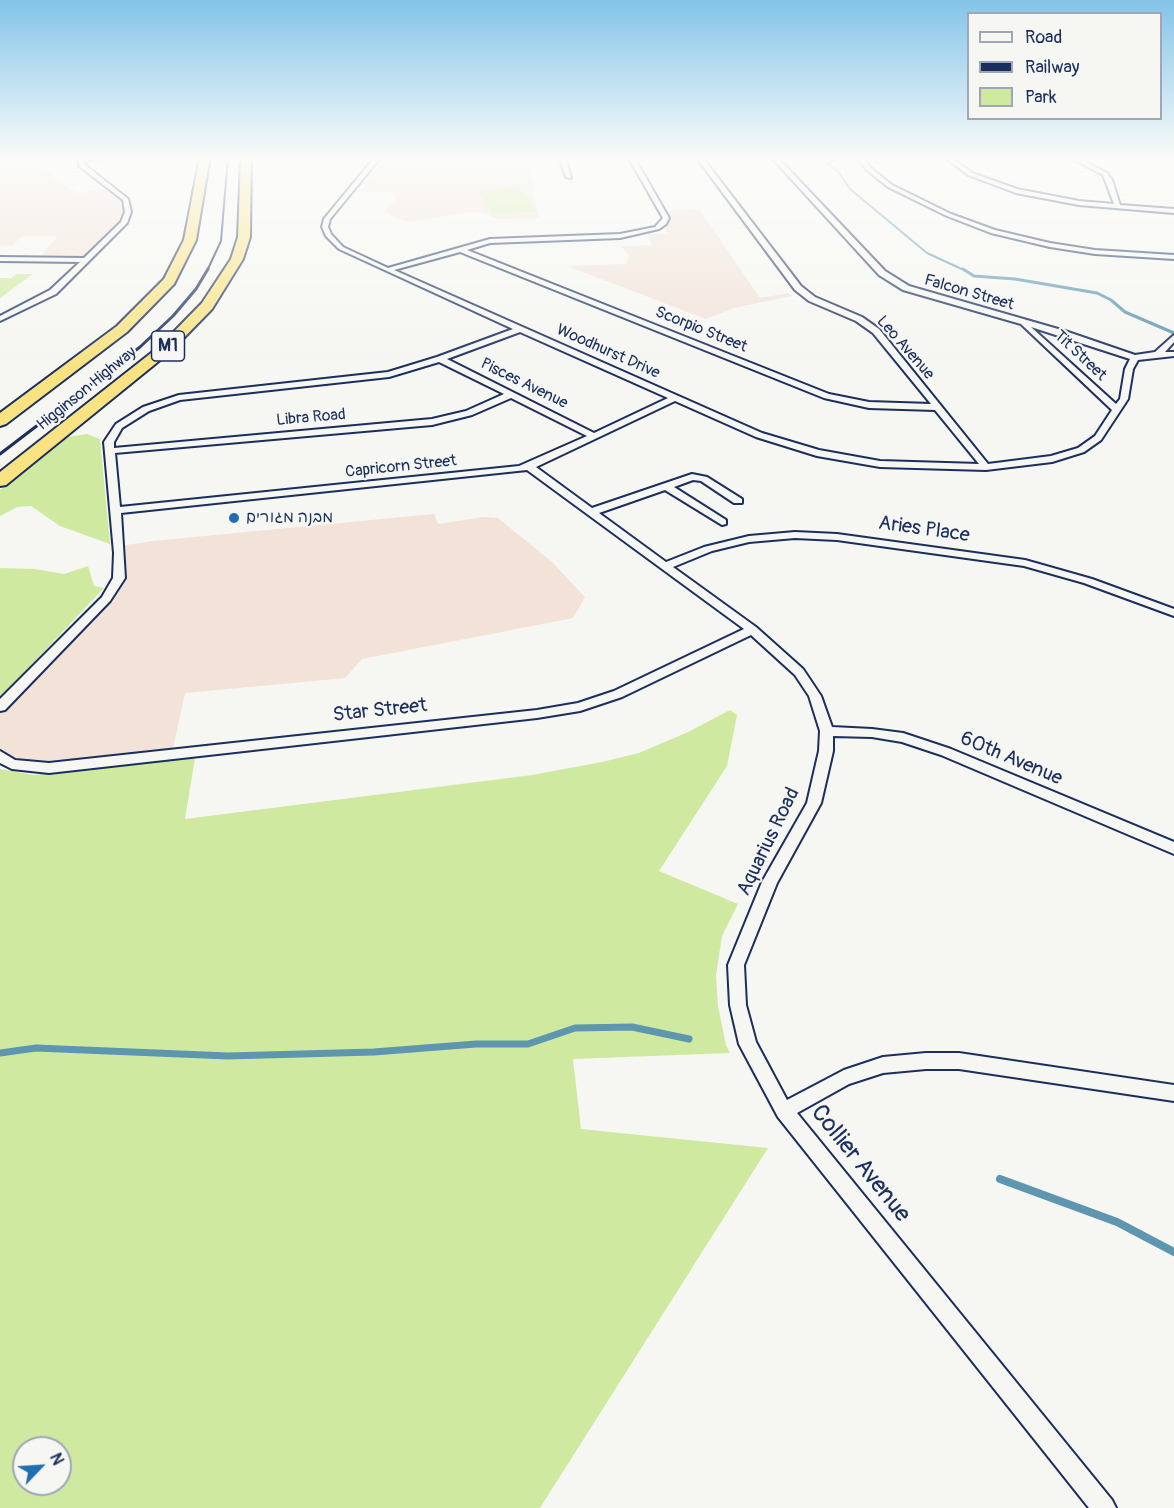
<!DOCTYPE html>
<meta charset="utf-8">
<style>
body{margin:0}
#map{position:relative;width:1174px;height:1508px;overflow:hidden;background:#f6f6f2;font-family:Pangolin,sans-serif}
canvas{display:block}
.legend{position:absolute;left:967px;top:12px;width:195px;height:108px;box-sizing:border-box;background:#f6f6f2;border:2px solid #9ea6b7;margin:0;padding:8px 10px;list-style:none;font-size:18px;color:#1b2f5e}
.legend li{display:flex;align-items:center;gap:12px;height:30px}
.legend b{width:30px;border:2px solid #9ea6b7}
.north{position:absolute;left:12px;top:1436px;width:60px;height:60px;box-sizing:border-box;background:#f6f6f2;border:2px solid #9ea6b7;border-radius:50%;rotate:65deg;font-size:16px;font-weight:700;line-height:24px;text-align:center;color:#1b2f5e}
.north::after{content:'';display:block;margin:auto;width:21px;height:27px;background:#1f6fb2;clip-path:polygon(50% 0,100% 100%,50% 72%,0 100%)}
</style>
<div id="map">
<canvas width="1174" height="1508"></canvas>
<ul class="legend">
<li><b style="height:8px;background:#f6f6f2"></b>Road</li>
<li><b style="height:8px;background:#1b2f5e"></b>Railway</li>
<li><b style="height:16px;background:#cfeaa0"></b>Park</li>
</ul>
<div class="north">N</div>
</div>
<script>
const ctx = document.querySelector('canvas').getContext('2d');
ctx.lineJoin = 'round';
function fillPath(path, color) { ctx.fillStyle = color; ctx.fill(path, 'evenodd'); }
const toPath = rows => new Path2D(rows.map(r => 'M' + r).join(''));
function stroke(path, color, width, dash) { ctx.strokeStyle = color; ctx.lineWidth = width; ctx.lineCap = dash ? 'butt' : 'round'; ctx.setLineDash(dash || []); ctx.stroke(path); }
function drawText(font, color, halo, rows, align = 'center') {
  ctx.font = font + ' Pangolin,"Playpen Sans Hebrew",sans-serif'; ctx.lineWidth = 4.5; ctx.setLineDash([]); ctx.textBaseline = 'middle'; ctx.strokeStyle = halo; ctx.fillStyle = color; for (const [text, x, y, turn = 0] of rows) {
    ctx.save(); ctx.translate(x, y); ctx.rotate((+turn || 0) * Math.PI / 180); ctx.textAlign = isNaN(turn) ? turn : align; if (halo) ctx.strokeText(text, 0, 0); ctx.fillText(text, 0, 0); ctx.restore();
  }
}
const built = toPath([
 [0,157,49,157,45,167,47,170,55,177,53,178,78,193,112,187,124,197,126,218,87,260,38,260,58,236,22,236,12,246,0,245],
 [386,157,557,157,557,158,526,160,536,190,533,194,539,218,498,219,483,213,471,212,407,222,384,212,396,199,392,192,357,192],
 [699,209,760,298,788,293,792,296,734,308,706,319,567,266,626,264,629,256,621,246,652,245,648,234,668,234,665,227,672,218,668,210],
 [434,514,438,524,484,517,498,518,552,562,585,597,573,618,362,659,345,678,185,693,172,753,58,765,26,763,0,751,0,710,117,585,119,546,153,541]
]);
const green = toPath([
 [519,187,536,211,493,214,478,190],
 [16,274,33,274,0,298,0,278,11,278],
 [87,434,100,439,110,544,60,526,31,506,17,507,0,516,0,490,68,437],
 [88,566,94,586,104,588,0,698,0,568,35,569,64,574],
 [730,710,737,715,727,766,659,871,738,904,722,936,716,975,718,1006,726,1045,730,1053,573,1059,581,1129,768,1148,540,1508,0,1508,0,769,34,775,195,758,185,819,532,775,602,762,639,753,688,732],
 [24,1448,60,1448,60,1484,24,1484]
]);
const streamFar3 = toPath([
 [840,157,827,164,837,170,850,189,927,253,966,271]
]);
const streamFar2 = toPath([
 [963,269,974,276,1015,279,1097,293,1111,300,1125,312,1174,333]
]);
const streamFar1 = toPath([
 [0,1053,36,1048,228,1056,374,1052,476,1044,528,1044,575,1028,632,1027,689,1039]
]);
const stream = toPath([
 [1000,1179,1117,1222,1174,1252]
]);
const street = toPath([
 [78,157,111,157,84,161,84,164,128,199,131,212,127,223,56,294,0,321,0,316,50,290,80,262,0,261,0,257,84,258,121,222,125,212,123,200,79,166,78,157],
 [375,157,381,157,330,219,328,227,331,234,343,247,388,268,490,239,620,234,655,227,663,218,628,157,634,157,669,218,666,224,659,229,620,238,490,243,467,250,829,394,869,402,931,404,873,333,856,321,809,301,795,290,696,157,702,157,801,286,815,297,862,317,879,329,988,464,1051,456,1078,448,1095,436,1112,410,1021,324,903,290,879,275,771,157,777,157,885,271,909,286,1065,331,1135,355,1155,352,1174,335,1174,342,1165,352,1174,352,1174,356,1138,360,1133,369,1128,399,1101,440,1084,452,1052,462,986,470,880,467,817,456,756,437,675,401,536,467,592,508,692,474,707,477,742,499,742,503,734,503,701,481,693,480,674,487,726,520,726,524,722,525,665,490,599,513,666,562,704,547,749,536,795,532,837,534,1025,560,1092,579,1174,609,1174,616,1084,583,1024,566,837,540,795,538,749,542,712,551,673,567,756,627,803,669,821,696,832,727,872,729,903,733,951,749,1174,842,1174,854,941,755,902,742,872,737,833,736,833,751,821,803,777,883,744,965,746,1005,756,1042,787,1100,844,1070,883,1057,926,1053,959,1053,1174,1085,1174,1101,959,1069,926,1069,883,1073,849,1084,797,1113,1112,1500,1116,1508,1089,1508,778,1117,739,1044,730,1005,728,965,762,882,807,803,819,751,820,731,809,696,795,675,751,635,622,697,580,711,537,718,49,773,12,769,0,763,0,751,15,760,49,763,537,710,578,703,614,691,744,629,527,470,121,513,125,578,110,601,5,710,0,711,0,699,102,597,113,578,114,553,104,442,116,424,143,407,179,395,388,372,437,357,513,329,339,249,326,236,322,227,324,219,375,157],
 [460,252,824,398,869,408,935,410,979,464,880,461,819,450,762,433,394,270,460,252],
 [1031,327,1130,359,1125,369,1120,399,1116,404,1031,327],
 [520,332,668,398,594,433,447,359,520,332],
 [439,362,504,394,466,411,432,419,114,448,114,442,122,428,149,411,180,400,389,377,439,362],
 [511,398,587,436,519,466,120,507,115,453,432,425,472,415,511,398],
 [559,157,565,157,571,178,566,177,559,157],
 [856,157,862,157,871,168,892,185,951,214,995,230,1050,243,1095,250,1174,255,1174,259,1095,254,1050,247,991,233,947,216,888,187,867,170,856,157],
 [944,157,950,157,972,173,1017,189,1079,201,1114,204,1103,175,1069,157,1076,157,1107,173,1112,180,1120,205,1174,209,1174,213,1079,205,1016,193,968,175,944,157]
]);
const highway = toPath([
 [200,157,210,157,196,240,174,284,127,332,6,424,0,426,0,413,117,326,164,279,184,240,200,157],
 [241,157,251,157,250,237,243,259,212,309,170,352,6,485,0,486,0,472,160,346,202,303,231,259,238,237,241,157]
]);
const railFar1 = toPath([
 [207,271,221,241,228,157]
]);
const rail = toPath([
 [0,454,140,347,173,316,196,289,208,269]
]);
const markers = [
 [234,518,6,"#1f6fb2"]
];
const farStreetnames = [
 ["Falcon Street",969,293,16],
 ["Scorpio Street",701,330,22],
 ["Leo Avenue",905,348,49],
 ["Woodhurst Drive",608,352,24],
 ["Tit Street",1080,356,43],
 ["Pisces Avenue",524,384,26],
 ["Higginson Highway",87,389,-39],
 ["Libra Road",311,418,-5],
 ["Capricorn Street",401,467,-6]
];
const farPoinames = [
 ["מבנה מגורים",246,518]
];
const shields = [
 [168,346,33]
];
const shieldNames = [
 ["M1",168,346]
];
const streetNames = [
 ["Aries Place",924,530,8],
 ["Star Street",380,711,-6],
 ["60th Avenue",1011,759,23],
 ["Aquarius Road",769,842,-64]
];
const nearStreetnames = [
 ["Collier Avenue",860,1164,51]
];
fillPath(built, '#f2e2d8');
fillPath(green, '#cfeaa0');
stroke(streamFar3, '#5e96b0', 2);
stroke(streamFar2, '#5e96b0', 3);
stroke(streamFar1, '#5e96b0', 7);
stroke(stream, '#5e96b0', 8);
stroke(street, '#1b2f5e', 4);
stroke(highway, '#1b2f5e', 4);
fillPath(street, '#f6f6f2');
fillPath(highway, '#f8e281');
stroke(railFar1, '#1b2f5e', 2);
stroke(rail, '#1b2f5e', 3);
const sky = ctx.createLinearGradient(0, 0, 0, 368);
sky.addColorStop(0, '#83c4e8');
sky.addColorStop(0.43, '#fbfbf9');
sky.addColorStop(1, '#fbfbf900');
ctx.fillStyle = sky;
ctx.fillRect(0, 0, 1174, 368);
for (const [x, y, r, color] of markers) { const dot = new Path2D(); dot.arc(x, y, r, 0, 2 * Math.PI); ctx.fillStyle = color; ctx.fill(dot); stroke(dot, '#f6f6f2', 2); }
drawText('16px', '#1b2f5e', '#f6f6f2', farStreetnames);
drawText('16px', '#1b2f5e', '#f6f6f2', farPoinames, 'left');
for (const [x, y, w] of shields) { const box = new Path2D(); box.roundRect(x - w / 2, y - 15, w, 30, 4.5); ctx.fillStyle = '#f6f6f2'; ctx.fill(box); stroke(box, '#1b2f5e', 1.5); }
drawText('bold 18px', '#1b2f5e', null, shieldNames);
drawText('20px', '#1b2f5e', '#f6f6f2', streetNames);
drawText('24px', '#1b2f5e', '#f6f6f2', nearStreetnames);
</script>
